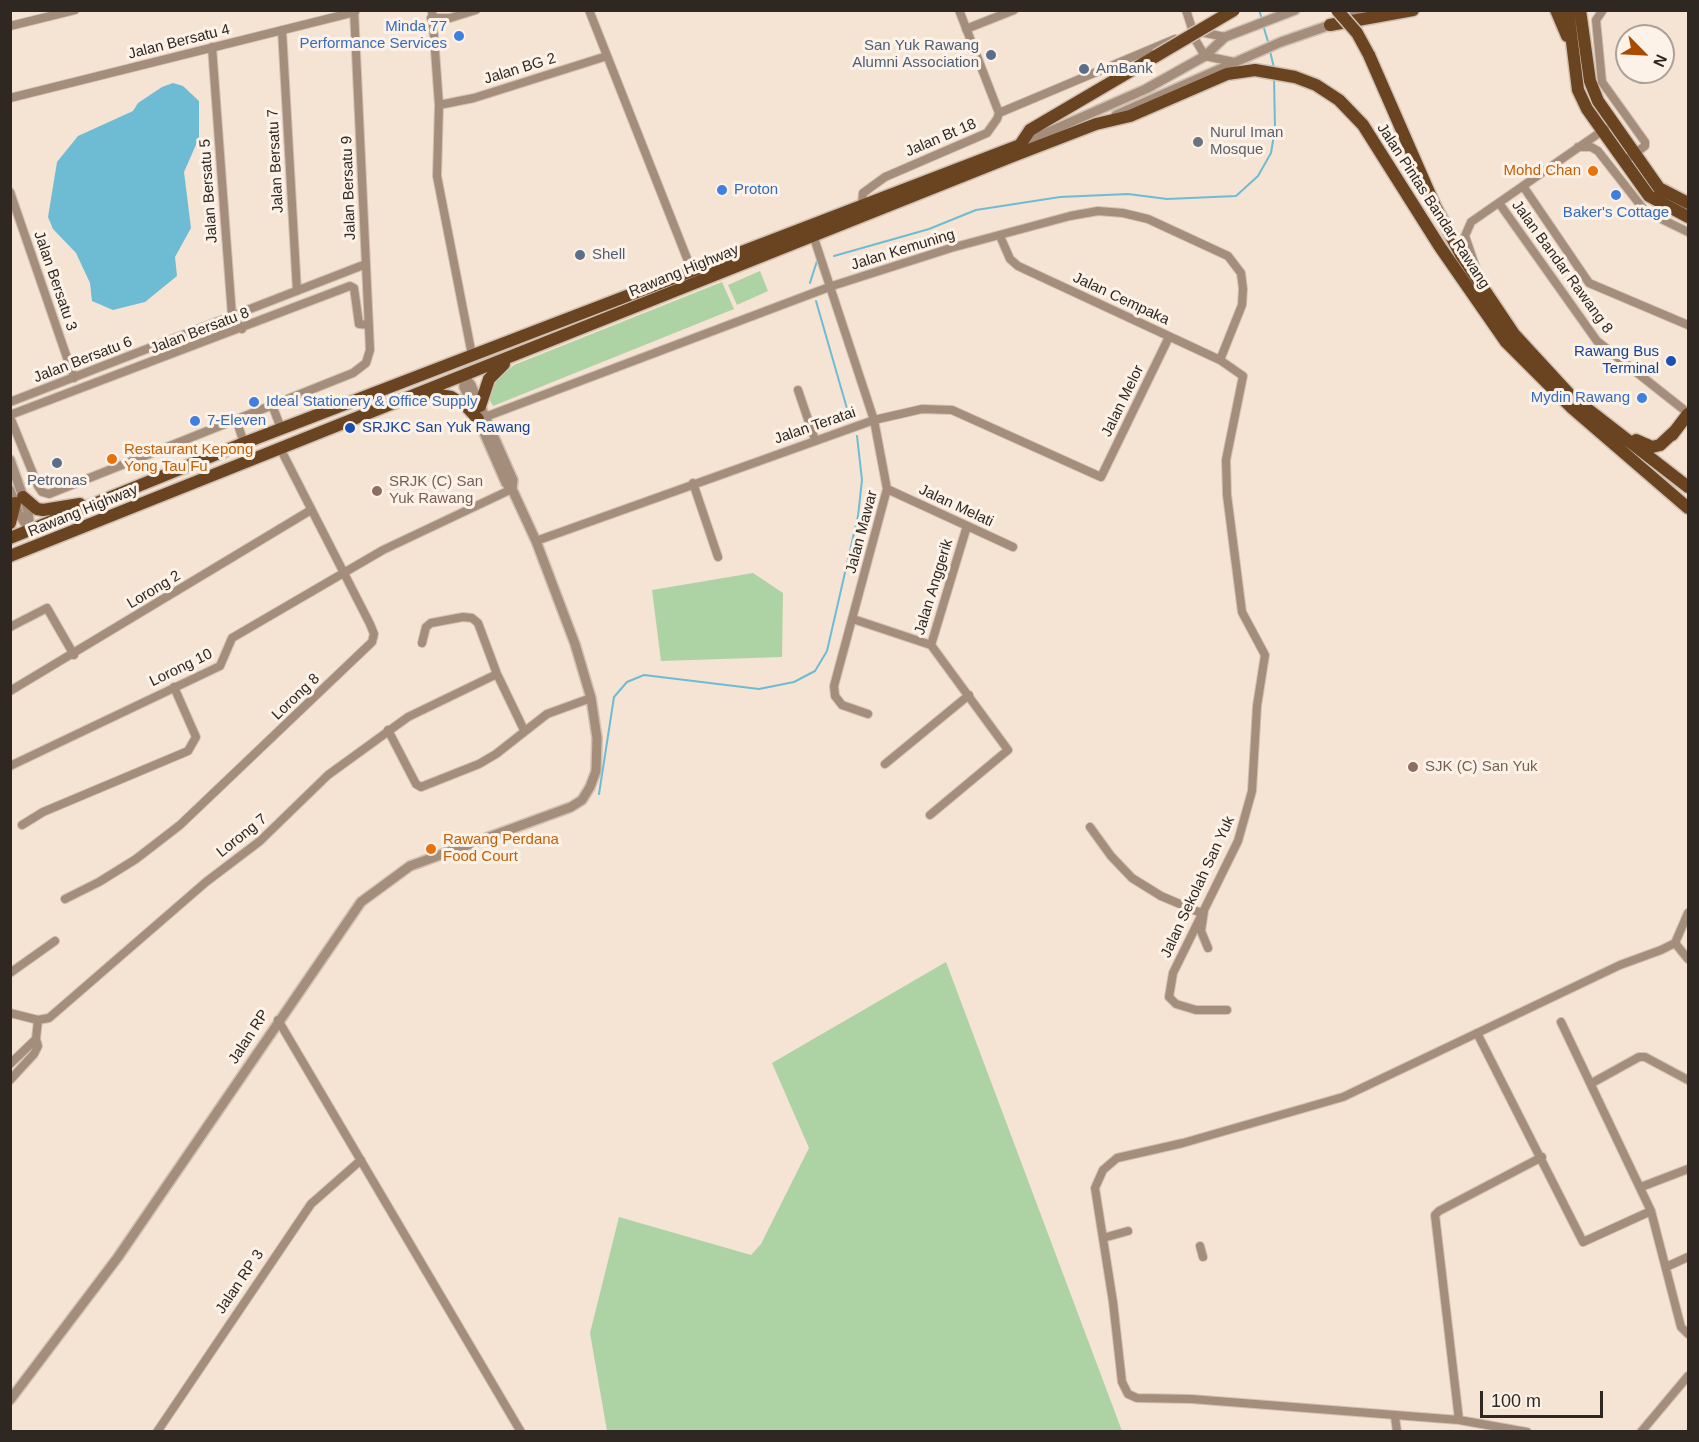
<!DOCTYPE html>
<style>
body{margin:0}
#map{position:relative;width:1699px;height:1442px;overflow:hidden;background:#f5e3d3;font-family:Arial,sans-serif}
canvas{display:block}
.frame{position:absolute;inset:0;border:12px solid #2f2822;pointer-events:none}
.north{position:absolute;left:1615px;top:24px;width:60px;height:60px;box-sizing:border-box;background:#fdf2e8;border:2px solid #aba199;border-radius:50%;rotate:114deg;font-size:16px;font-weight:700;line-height:24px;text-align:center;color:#2f2822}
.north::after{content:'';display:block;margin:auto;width:21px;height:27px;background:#aa4900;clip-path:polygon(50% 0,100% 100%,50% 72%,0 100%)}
.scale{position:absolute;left:1480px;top:1391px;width:123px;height:27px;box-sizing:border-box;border:3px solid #2f2822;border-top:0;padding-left:8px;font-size:18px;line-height:21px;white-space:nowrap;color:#2f2822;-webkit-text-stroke:4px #fdf2e8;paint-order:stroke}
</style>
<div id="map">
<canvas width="1699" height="1442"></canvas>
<div class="frame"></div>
<div class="north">N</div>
<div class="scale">100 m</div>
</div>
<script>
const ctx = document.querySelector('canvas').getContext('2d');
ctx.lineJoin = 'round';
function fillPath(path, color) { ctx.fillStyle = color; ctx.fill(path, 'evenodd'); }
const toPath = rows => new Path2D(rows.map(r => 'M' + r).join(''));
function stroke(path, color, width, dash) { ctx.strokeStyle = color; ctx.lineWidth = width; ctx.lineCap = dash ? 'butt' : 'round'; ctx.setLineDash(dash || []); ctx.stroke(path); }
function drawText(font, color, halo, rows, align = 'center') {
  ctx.font = font + ' Arial,sans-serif'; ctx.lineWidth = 6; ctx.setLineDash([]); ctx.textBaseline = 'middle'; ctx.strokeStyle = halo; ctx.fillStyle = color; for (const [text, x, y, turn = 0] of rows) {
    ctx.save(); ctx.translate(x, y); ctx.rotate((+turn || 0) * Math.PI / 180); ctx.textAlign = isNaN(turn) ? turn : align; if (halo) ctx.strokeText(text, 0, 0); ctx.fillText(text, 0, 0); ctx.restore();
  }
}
const green = toPath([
 [760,271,768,291,737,305,728,285],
 [722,282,734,309,493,406,487,395,491,385,514,365],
 [753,573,783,593,782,657,661,661,652,590],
 [946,962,1122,1431,607,1431,590,1333,619,1217,751,1255,761,1244,809,1148,772,1063]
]);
const water = toPath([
 [173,83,183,86,199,101,199,138,184,172,191,228,175,257,177,276,145,302,113,310,92,301,90,283,76,253,53,229,48,217,57,162,78,136,133,111,138,103,162,87]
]);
const stream = toPath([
 [1259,10,1262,19],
 [1263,25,1269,45],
 [1270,51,1274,68],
 [834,256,929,229,976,210,1060,197,1128,194,1167,199,1236,196,1258,176,1271,153,1275,129,1274,77],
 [810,283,817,261],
 [816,301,850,419],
 [599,794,614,697,627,682,644,675,759,689,794,682,815,671,827,651,858,516,862,480,857,436]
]);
const minor = toPath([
 [432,10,439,105,437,176,472,355],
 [589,10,692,271],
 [1186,10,1196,41,1205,56,1234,62],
 [1603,10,1596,20,1602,82,1645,142,1645,146,1624,161],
 [431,18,450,18,476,10],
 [10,26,75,10],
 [966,29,1014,10],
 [282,30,297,291],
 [1196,31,1225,37],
 [212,47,232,316,242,329],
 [10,98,355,12],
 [439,105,474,98,607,56],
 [999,113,1175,39],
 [1578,147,1591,147,1598,151,1645,211,1688,232],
 [1523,186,1589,283,1688,325],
 [10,192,74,378],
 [1499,203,1597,341,1688,413],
 [862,205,863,193,885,177,987,133,997,119,999,113,959,10],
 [813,235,874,420,887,489,834,686,835,696,842,705,868,714],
 [1000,236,1010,259,1018,266,1220,360,1243,376,1226,460,1227,495,1242,612,1265,655,1257,706,1252,791,1238,841,1173,973,1169,997,1176,1004,1196,1010,1227,1010],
 [1477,271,1465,236,1471,222,1605,129],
 [798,390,815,440],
 [10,402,366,264],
 [272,405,281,428],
 [10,415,350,286,354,288,359,324,369,325],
 [10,417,38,486,42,492,49,494,353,373,366,363,370,350,354,10],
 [485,417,832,286,951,248,1070,216,1098,211,1123,213,1148,219,1228,256,1241,273,1243,289,1242,305,1220,360],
 [236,419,244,443],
 [693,483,718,557],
 [887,489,1013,547],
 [536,541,874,420,922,409,952,410,1101,477,1169,337],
 [853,619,931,645,967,526],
 [10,627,47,608,74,655],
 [422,643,426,627,431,623,463,617,472,618,478,623,497,674,524,730],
 [10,691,311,510],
 [388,730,416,784,421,787,479,764,496,754,547,714,591,698],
 [885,764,969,695],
 [10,766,220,666,232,638,383,550,512,489],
 [930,815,1008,750,931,645],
 [22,825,43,812,188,751,196,737,174,687],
 [1090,827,1111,856,1132,878,1161,896,1201,913],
 [65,899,99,882,136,859,180,825,372,642,374,634,370,624,280,448],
 [1204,911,1201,931,1208,948],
 [1675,943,1688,959],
 [10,973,55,941],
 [10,1013,38,1020,49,1018,206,882,260,841,328,775,408,717,497,674],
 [278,1020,521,1432],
 [1561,1022,1651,1211,1681,1327,1688,1334],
 [1477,1033,1583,1242,1651,1211],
 [10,1064,36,1039,38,1020],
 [10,1080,34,1054,38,1046,36,1039],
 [1592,1083,1639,1057,1645,1057,1688,1080],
 [1641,1187,1688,1169],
 [1103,1238,1128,1231],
 [1200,1246,1203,1257],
 [1666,1267,1688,1257],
 [1395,1417,1397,1432],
 [1459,1420,1435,1215,1439,1211,1542,1157],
 [157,1432,311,1204,361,1160],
 [1527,1432,1459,1420,1191,1399,1137,1398,1128,1394,1122,1382,1113,1302,1095,1188,1103,1170,1117,1158,1183,1143,1343,1097,1620,965,1661,950,1675,943,1688,913],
 [1641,1432,1688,1376]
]);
const tertiary = toPath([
 [1351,17,1369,10],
 [1116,115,1281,42,1336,23],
 [1021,144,1146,89,1205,56,1225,37,1295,10],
 [464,376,471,385,513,480,512,489],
 [10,460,28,511,30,530],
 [10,490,19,514,29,529],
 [10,1400,118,1257,361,902,410,866,571,807,582,800,590,787,596,771,597,738,591,698,575,644,536,541,512,489,506,483,464,387,464,376]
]);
const primary = toPath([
 [1556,10,1567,36],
 [1568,10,1578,90,1587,109,1649,196,1688,217],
 [1580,10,1590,81,1598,101,1659,188,1688,203],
 [1330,25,1413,10],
 [1369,55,1435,206,1461,255,1514,334,1572,397,1688,487],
 [422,392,451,397,466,406,478,419],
 [480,406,489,379,504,364],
 [1672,435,1688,414],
 [1636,440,1652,447,1660,445,1675,431],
 [23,497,37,509,43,510,80,504],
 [10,523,15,503],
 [10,538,244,443,1020,145,1030,130,1156,56],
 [10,556,1013,156,1096,124,1130,116,1227,74,1255,70,1295,77,1316,85,1339,100,1363,125,1440,247,1506,342,1572,408,1688,508]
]);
const primaryBridge = toPath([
 [1337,10,1357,33,1369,55],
 [1156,56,1234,10]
]);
const markers = [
 [459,36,6,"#3f7fe0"],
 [991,55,6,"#5c6f8a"],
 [1084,69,6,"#5c6f8a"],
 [1198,142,6,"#6b7280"],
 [1593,171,6,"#e8710a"],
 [722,190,6,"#3f7fe0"],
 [1616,195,6,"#3f7fe0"],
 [580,255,6,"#5c6f8a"],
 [1671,361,6,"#1a4fb4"],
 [1642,398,6,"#3f7fe0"],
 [254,402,6,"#3f7fe0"],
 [195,421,6,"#3f7fe0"],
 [350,428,6,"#1a4fb4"],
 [112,459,6,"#e8710a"],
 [57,463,6,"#5c6f8a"],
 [377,491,6,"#8d6e63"],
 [1413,767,6,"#8d6e63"],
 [431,849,6,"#e8710a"]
];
const shopNames = [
 ["Minda 77",447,27,"right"],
 ["Performance Services",447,44,"right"],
 ["Proton",734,190],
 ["Baker's Cottage",1616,213,"center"],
 ["Mydin Rawang",1630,398,"right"],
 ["Ideal Stationery & Office Supply",266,402],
 ["7-Eleven",207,421]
];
const streetNames = [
 ["Jalan Bersatu 4",179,42,-14],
 ["Jalan BG 2",520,69,-17],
 ["Jalan Bt 18",941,138,-23],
 ["Jalan Bersatu 7",276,161,-93],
 ["Jalan Bersatu 9",349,188,-92],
 ["Jalan Bersatu 5",209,191,-94],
 ["Jalan Pintas Bandar Rawang",1433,206,57],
 ["Jalan Kemuning",903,250,-17],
 ["Jalan Bandar Rawang 8",1562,267,54],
 ["Rawang Highway",684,271,-22],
 ["Jalan Bersatu 3",55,281,71],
 ["Jalan Cempaka",1121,299,25],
 ["Jalan Bersatu 8",200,331,-21],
 ["Jalan Bersatu 6",83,360,-21],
 ["Jalan Melor",1123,401,-64],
 ["Jalan Teratai",815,426,-19],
 ["Jalan Melati",956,506,25],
 ["Rawang Highway",83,511,-22],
 ["Jalan Mawar",862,532,-75],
 ["Jalan Anggerik",934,587,-73],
 ["Lorong 2",154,590,-31],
 ["Lorong 10",181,668,-26],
 ["Lorong 8",296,697,-44],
 ["Lorong 7",242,836,-39],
 ["Jalan Sekolah San Yuk",1198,887,-65],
 ["Jalan RP",249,1037,-57],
 ["Jalan RP 3",240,1282,-56]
];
const serviceNames = [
 ["San Yuk Rawang",979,46,"right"],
 ["Alumni Association",979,63,"right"],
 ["AmBank",1096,69],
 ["Shell",592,255],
 ["Petronas",57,481,"center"]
];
const worshipNames = [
 ["Nurul Iman",1210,133],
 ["Mosque",1210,150]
];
const foodNames = [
 ["Mohd Chan",1581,171,"right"],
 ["Restaurant Kepong",124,450],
 ["Yong Tau Fu",124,467],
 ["Rawang Perdana",443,840],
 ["Food Court",443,857]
];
const transitNames = [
 ["Rawang Bus",1659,352],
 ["Terminal",1659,369],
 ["SRJKC San Yuk Rawang",362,428,"left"]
];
const educationNames = [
 ["SRJK (C) San",389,482],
 ["Yuk Rawang",389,499],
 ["SJK (C) San Yuk",1425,767]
];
fillPath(green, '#add3a5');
fillPath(water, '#6ebcd4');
stroke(stream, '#6ebcd4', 2);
stroke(minor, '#d1c1b3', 10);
stroke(tertiary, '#d1c1b3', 12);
stroke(primary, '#d1c1b3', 15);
stroke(minor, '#a48d7b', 8);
stroke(tertiary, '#a48d7b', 9);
stroke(primary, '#6a4421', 12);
stroke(primaryBridge, '#d1c1b3', 15, []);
stroke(primaryBridge, '#6a4421', 12);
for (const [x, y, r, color] of markers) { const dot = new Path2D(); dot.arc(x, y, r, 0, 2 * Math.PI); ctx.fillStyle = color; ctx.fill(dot); stroke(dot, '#fdf2e8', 2); }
drawText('15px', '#366cbe', '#fdf2e8', shopNames, 'left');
drawText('15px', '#2f2822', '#fdf2e8', streetNames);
drawText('15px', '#4e5e75', '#fdf2e8', serviceNames, 'left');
drawText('15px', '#5b616d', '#fdf2e8', worshipNames, 'left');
drawText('15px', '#c56008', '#fdf2e8', foodNames, 'left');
drawText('15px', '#164399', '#fdf2e8', transitNames, 'right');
drawText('15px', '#785e54', '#fdf2e8', educationNames, 'left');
</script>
